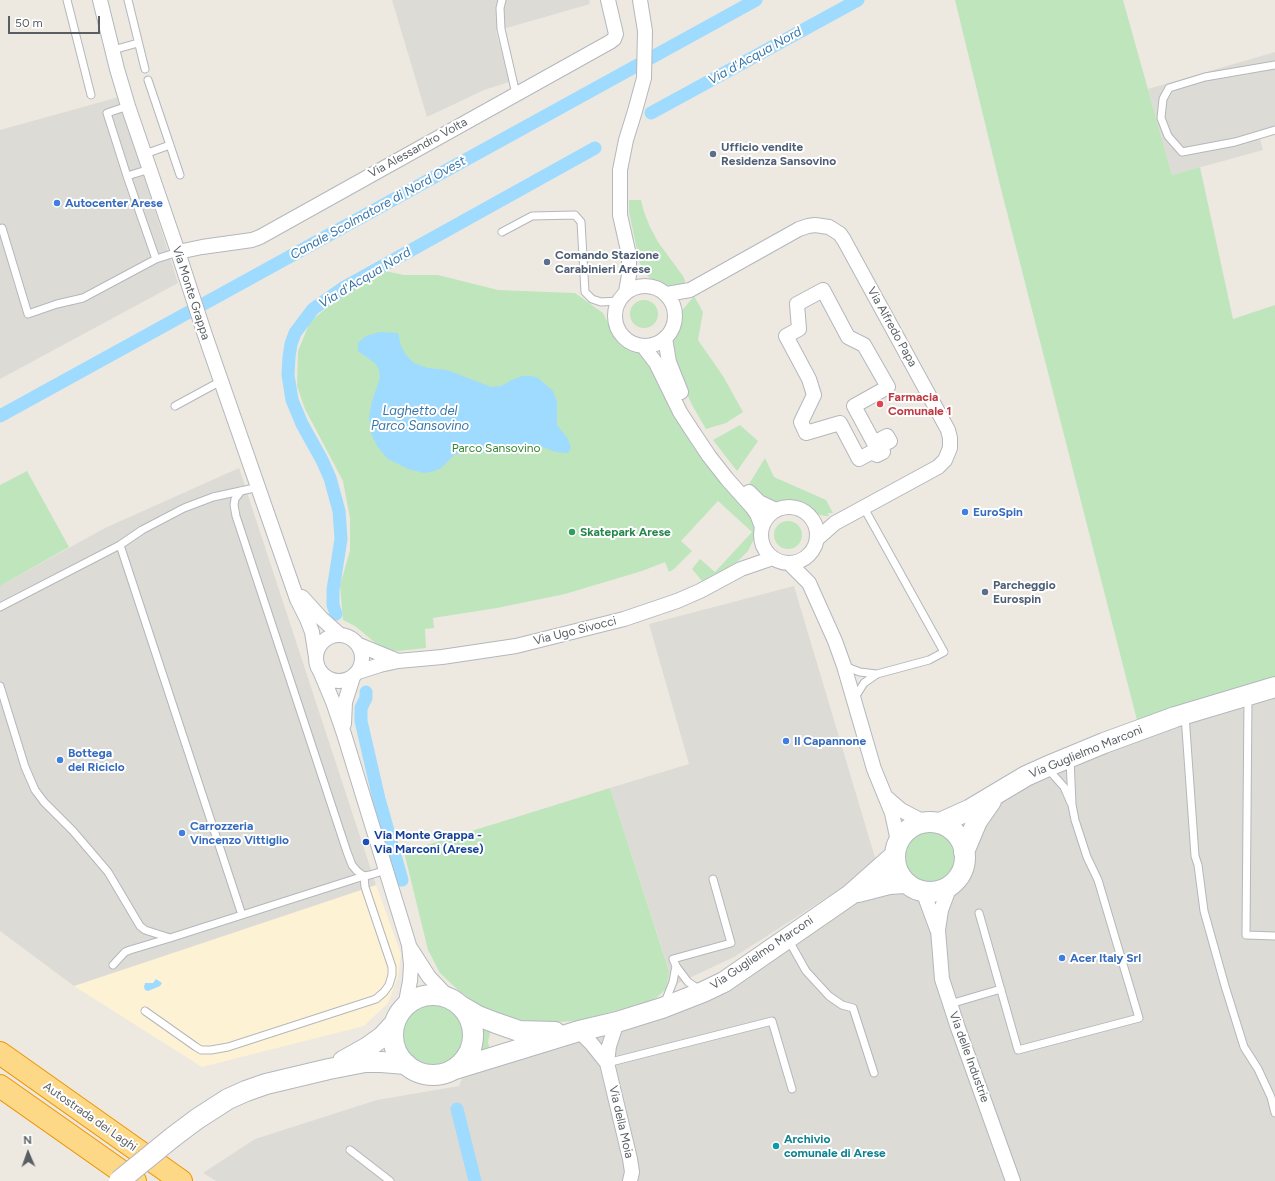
<!DOCTYPE html>
<style>
body{margin:0}
#map{position:relative;width:1275px;height:1181px;overflow:hidden;background:#ede9e1;font-family:Figtree,sans-serif}
canvas{display:block}
.north{position:absolute;left:8px;top:1133px;width:40px;height:40px;-webkit-text-stroke:3px #fff;paint-order:stroke;rotate:358deg;font-size:11px;font-weight:700;line-height:16px;text-align:center;color:#595e62}
.north::after{content:'';display:block;margin:auto;width:14px;height:18px;background:#595e62;clip-path:polygon(50% 0,100% 100%,50% 72%,0 100%)}
.scale{position:absolute;left:8px;top:16px;width:92px;height:18px;box-sizing:border-box;border:2px solid #595e62;border-top:0;padding-left:5px;font-size:12px;line-height:14px;white-space:nowrap;color:#595e62;-webkit-text-stroke:3px #fff;paint-order:stroke}
</style>
<div id="map">
<canvas width="1275" height="1181"></canvas>
<div class="north">N</div>
<div class="scale">50 m</div>
</div>
<script>
const ctx = document.querySelector('canvas').getContext('2d');
ctx.lineJoin = 'round';
function fillPath(path, color) { ctx.fillStyle = color; ctx.fill(path, 'evenodd'); }
const toPath = rows => new Path2D(rows.map(r => 'M' + r).join(''));
function stroke(path, color, width, dash) { ctx.strokeStyle = color; ctx.lineWidth = width; ctx.lineCap = dash ? 'butt' : 'round'; ctx.setLineDash(dash || []); ctx.stroke(path); }
function drawText(font, color, halo, rows, align = 'center') {
  ctx.font = font + ' Figtree,sans-serif'; ctx.lineWidth = 4; ctx.setLineDash([]); ctx.textBaseline = 'middle'; ctx.strokeStyle = halo; ctx.fillStyle = color; for (const [text, x, y, turn = 0] of rows) {
    ctx.save(); ctx.translate(x, y); ctx.rotate((+turn || 0) * Math.PI / 180); ctx.textAlign = isNaN(turn) ? turn : align; if (halo) ctx.strokeText(text, 0, 0); ctx.fillText(text, 0, 0); ctx.restore();
  }
}
const commercial = toPath([
 [376,885,401,954,398,977,388,1003,364,1026,202,1067,74,986]
]);
const industrial = toPath([
 [392,0,589,0,590,4,496,31,509,82,484,90,427,117],
 [1275,52,1275,126,1258,131,1263,150,1172,175,1148,89],
 [119,97,178,283,0,379,0,130],
 [239,468,376,885,74,986,0,931,0,586,105,528],
 [794,586,876,861,840,889,734,957,666,989,669,970,610,788,689,764,649,624],
 [1275,694,1275,1181,216,1181,203,1173,255,1139,377,1100,459,1086,464,1074,665,1015,853,899,903,888,914,894,929,897,939,895,955,887,964,876,969,862,996,805,1022,785,1185,722]
]);
const green = toPath([
 [955,0,1123,0,1172,175,1200,167,1233,319,1275,305,1275,684,1139,728,1001,189],
 [629,200,641,200,644,212,650,227,658,242,683,276,685,281,684,285,672,287,664,286,653,281,647,275,640,264,629,212],
 [385,271,404,275,438,275,498,290,575,293,603,313,607,321,612,334,624,344,641,352,752,514,755,525,754,539,748,551,736,563,702,581,692,569,700,559,715,572,752,532,718,501,681,541,692,551,674,569,669,572,665,562,642,571,565,594,497,608,433,618,434,628,425,629,426,648,399,651,384,650,355,626,343,620,340,585,350,551,350,518,343,481,305,409,297,386,298,351,310,322,338,298],
 [694,296,703,312,698,340,723,376,743,412,726,423,706,429,692,405,683,385,671,343,680,313],
 '630 314a14 14 0 1 1 28 0a14 14 0 1 1-28 0Z',
 [740,425,758,441,737,471,713,440],
 [765,458,774,477,826,500,833,513,828,513,829,516,824,516,818,514,796,502,791,501,773,503,762,498,749,484],
 [27,471,69,547,0,586,0,485],
 '774 535a14 14 0 1 1 28 0a14 14 0 1 1-28 0Z',
 [610,788,669,971,666,989,653,1001,576,1021,539,1023,510,1018,481,1006,459,991,440,973,428,950,404,852],
 '902 856a28 28 0 1 1 56 0a28 28 0 1 1-56 0Z',
 '402 1034a31 31 0 1 1 62 0a31 31 0 1 1-62 0Z',
 [481,1024,491,1029,488,1042,490,1051,479,1053,482,1043]
]);
const water = toPath([
 [380,332,398,333,401,346,406,355,414,363,427,368,447,370,491,387,501,386,512,380,522,376,531,376,538,378,553,391,557,402,557,425,568,439,571,448,568,453,556,452,543,447,534,447,523,449,516,454,462,452,454,455,440,469,431,472,424,473,408,469,388,459,377,446,371,433,369,417,372,401,380,378,379,370,376,364,358,351,358,343,366,336],
 [156,979,162,983,160,986,148,991,145,990,144,987,145,983,153,983]
]);
const canal = toPath([
 [651,113,858,0],
 [0,416,756,0],
 [336,614,333,605,333,590,341,539,339,511,330,478,322,460,302,424,292,400,288,375,289,357,291,344,295,333,313,309,343,288,595,148],
 [366,692,366,698,361,708,361,721,379,799,402,880],
 [457,1109,475,1181]
]);
const lane = toPath([
 [67,0,91,95],
 [128,0,145,69],
 [502,0,500,8,501,29,516,94],
 [113,50,138,43],
 [1275,65,1205,77,1169,88,1163,99,1161,118,1168,136,1182,152,1235,142,1275,130],
 [148,80,180,175],
 [128,106,107,113,127,176,150,169],
 [145,154,170,145],
 [127,176,156,259,178,252],
 [2,228,28,314,57,304,83,298,156,259],
 [502,232,532,216,575,215,581,222,585,292,592,299,601,302,618,301],
 [175,406,221,381],
 [120,545,242,915],
 [0,607,120,545,142,530,184,508,213,497,259,487],
 [844,666,860,672,876,674],
 [0,686,25,767,35,790,44,802,73,831,108,872,140,926,145,930,170,938,364,876,370,875,386,870],
 [1248,697,1246,935,1275,936],
 [854,699,864,683,877,674,929,660,944,652,864,508],
 [1185,715,1195,856,1198,865,1204,911,1225,986,1244,1047,1258,1069,1271,1097,1275,1113],
 [1048,769,1064,787,1071,803],
 [979,913,1018,1050,1139,1018,1098,880,1087,857,1075,820,1072,805,1070,758],
 [788,939,806,971,829,996,842,1005,853,1008,874,1073],
 [113,965,125,952,130,950,170,938],
 [700,990,688,982,676,966,673,959,731,943,713,879],
 [665,1002,673,982,676,966],
 [950,1004,1001,989],
 [145,1011,196,1047,201,1050,211,1050,228,1047,376,999,384,992,389,985,392,975,392,967,365,887,364,876,357,871,352,865,347,852,236,516,234,505,235,499,241,491],
 [607,1063,772,1021,792,1089],
 [350,1150,390,1181]
]);
const street = toPath([
 [100,0,117,69,128,106,178,252,205,335,297,599,307,619,312,632,316,657],
 [178,252,202,247,252,240,260,237,610,42,614,39,616,34,608,0],
 '615 316a30 30 0 1 1 60 0a30 30 0 1 1-60 0Z',
 [823,290,848,337,864,345,888,387,854,406,874,443,887,436,890,441,880,446,883,452,877,455,872,452,859,459,840,423,806,433,801,422,814,395,809,379,786,336,799,329,797,304,823,290],
 [626,292,629,275,629,255,620,215,620,170,626,140,635,111,644,78,645,31,640,0],
 [667,294,690,290,799,229,808,226,815,225,829,227,840,234,844,240,948,430,950,438,950,448,945,460,938,467,835,523,818,538],
 [665,338,669,362,681,392],
 [643,346,656,363,680,412,691,429,709,456,727,479,752,507,757,514,762,527],
 [749,492,759,502,776,510],
 '761 535a28 28 0 1 1 56 0a28 28 0 1 1-56 0Z',
 [790,564,809,583,835,641,844,666,874,769,892,813,898,841],
 [302,597,321,618,340,635],
 '316 658a23 23 0 1 1 46 0a23 23 0 1 1-46 0Z',
 [359,645,398,661],
 [320,671,333,702,344,734,409,945,411,965,410,981,405,1007],
 [358,672,380,665,398,661,442,657,516,646,624,619,677,601,700,591,741,569,773,558],
 [344,724,345,702,353,677],
 [886,797,901,810,924,822],
 [950,886,941,910,938,930,942,979,958,1028,1013,1181],
 [923,891,937,929],
 [411,949,429,977,450,999],
 [617,1022,609,1046,607,1063,630,1159,632,1172,630,1181],
 [579,1031,591,1043,607,1063]
]);
const secondary = toPath([
 '895 857a35 35 0 1 1 70 0a35 35 0 1 1-70 0Z',
 [940,823,969,810,1026,776,1046,767,1104,743,1175,717,1275,687],
 [964,852,977,821,991,801],
 [858,892,889,884,905,883],
 '393 1035a40 40 0 1 1 80 0a40 40 0 1 1-80 0Z',
 [461,1006,478,1016,496,1023,519,1031,555,1032],
 [343,1061,368,1047,382,1037,394,1024],
 [455,1069,579,1031,617,1022,662,1008,703,992,724,982,850,895,894,856],
 [173,1137,197,1119,228,1099,246,1091,266,1084,329,1069,365,1062,381,1062,406,1064]
]);
const highway = toPath([
 [0,1053,181,1181],
 [0,1086,135,1181]
]);
const secondaryBridge = toPath([
 [119,1181,173,1137]
]);
const markers = [
 [713,154,4,"#5c6f8a"],
 [57,203,4,"#3f7fe0"],
 [547,262,4,"#5c6f8a"],
 [880,404,4,"#e0444e"],
 [965,512,4,"#3f7fe0"],
 [572,532,4,"#2e9e5b"],
 [985,592,4,"#5c6f8a"],
 [786,741,4,"#3f7fe0"],
 [60,760,4,"#3f7fe0"],
 [182,833,4,"#3f7fe0"],
 [366,842,4,"#1a4fb4"],
 [1062,958,4,"#3f7fe0"],
 [776,1146,4,"#0f9aa8"]
];
const serviceNames = [
 ["Ufficio vendite",721,147],
 ["Residenza Sansovino",721,161],
 ["Comando Stazione",555,255],
 ["Carabinieri Arese",555,269],
 ["Parcheggio",993,585],
 ["Eurospin",993,599]
];
const streetNames = [
 ["Via Alessandro Volta",418,148,-29],
 ["Via Monte Grappa",191,293,72],
 ["Via Alfredo Papa",892,327,61],
 ["Via Ugo Sivocci",575,631,-14],
 ["Via Guglielmo Marconi",1086,752,-22],
 ["Via Guglielmo Marconi",762,953,-34],
 ["Via delle Industrie",969,1057,70],
 ["Autostrada dei Laghi",90,1117,35],
 ["Via della Moia",621,1122,77]
];
const shopNames = [
 ["Autocenter Arese",65,203],
 ["EuroSpin",973,512],
 ["Il Capannone",794,741],
 ["Bottega",68,753],
 ["del Riciclo",68,767],
 ["Carrozzeria",190,826],
 ["Vincenzo Vittiglio",190,840],
 ["Acer Italy Srl",1070,958]
];
const healthNames = [
 ["Farmacia",888,397],
 ["Comunale 1",888,411]
];
const parkNames = [
 ["Parco Sansovino",496,448]
];
const leisureNames = [
 ["Skatepark Arese",580,532]
];
const transitNames = [
 ["Via Monte Grappa -",374,835],
 ["Via Marconi (Arese)",374,849]
];
const cultureNames = [
 ["Archivio",784,1139],
 ["comunale di Arese",784,1153]
];
const waterNames = [
 ["Via d'Acqua Nord",755,56,-29],
 ["Canale Scolmatore di Nord Ovest",378,208,-29],
 ["Via d'Acqua Nord",365,278,-31],
 ["Laghetto del",420,411],
 ["Parco Sansovino",420,426]
];
fillPath(commercial, '#fef2d5');
fillPath(industrial, '#dddbd5');
fillPath(green, '#bfe5bd');
fillPath(water, '#9edbff');
stroke(canal, '#9edbff', 13);
stroke(lane, '#b4b7bc', 9);
stroke(street, '#b4b7bc', 16);
stroke(secondary, '#b3b7bc', 22);
stroke(highway, '#ed9500', 24);
stroke(lane, '#fff', 7);
stroke(street, '#fff', 14);
stroke(secondary, '#fff', 20);
stroke(highway, '#fdd887', 22);
stroke(secondaryBridge, '#b3b7bc', 22, []);
stroke(secondaryBridge, '#fff', 20);
for (const [x, y, r, color] of markers) { const dot = new Path2D(); dot.arc(x, y, r, 0, 2 * Math.PI); ctx.fillStyle = color; ctx.fill(dot); stroke(dot, '#fff', 1.5); }
drawText('bold 12px', '#4e5e75', '#fff', serviceNames, 'left');
drawText('12px', '#595e62', '#fff', streetNames);
drawText('bold 12px', '#366cbe', '#fff', shopNames, 'left');
drawText('bold 12px', '#be3a42', '#fff', healthNames, 'left');
drawText('12px', '#358634', '#fff', parkNames);
drawText('bold 12px', '#27864d', '#fff', leisureNames, 'left');
drawText('bold 12px', '#164399', '#fff', transitNames, 'left');
drawText('bold 12px', '#0d838f', '#fff', cultureNames, 'left');
drawText('italic 13px', '#3a76a8', '#fff', waterNames);
</script>
